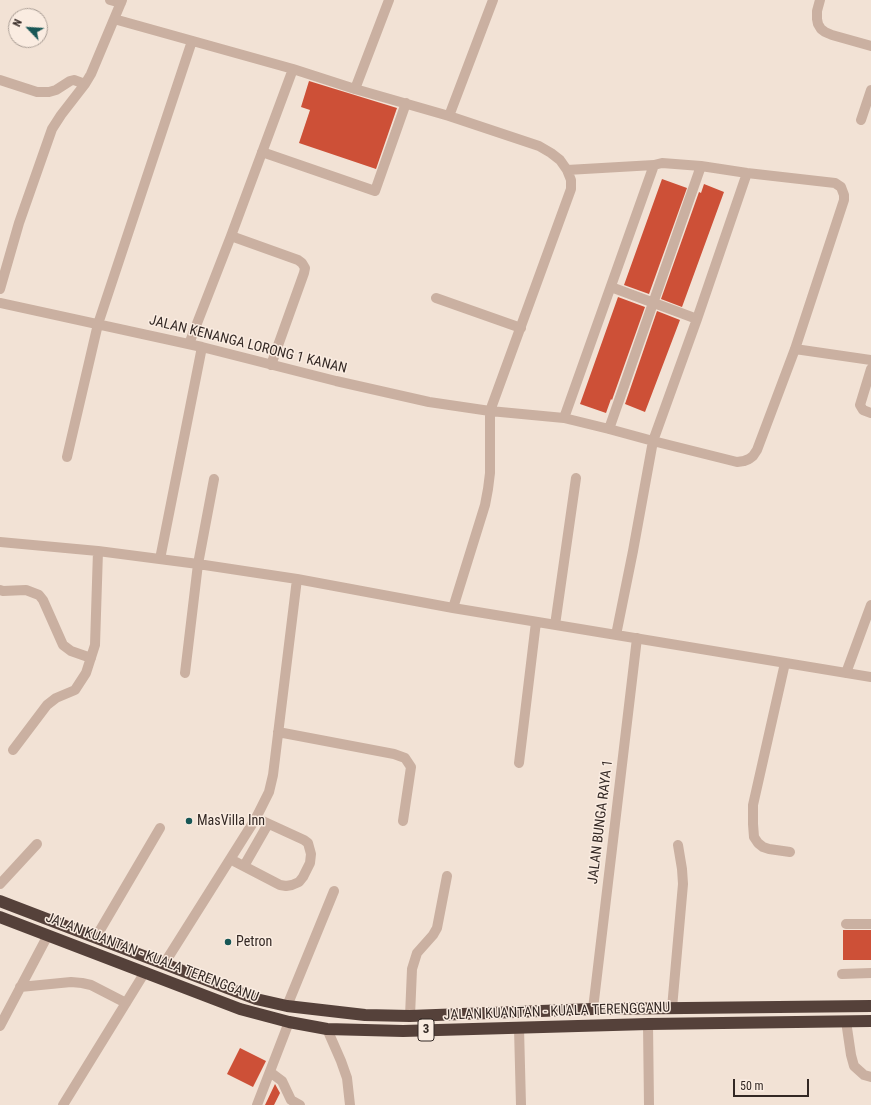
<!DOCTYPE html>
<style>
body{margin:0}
#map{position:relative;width:871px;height:1105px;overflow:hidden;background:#f2e2d5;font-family:"Roboto Condensed",sans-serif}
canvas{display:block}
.north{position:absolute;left:8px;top:8px;width:40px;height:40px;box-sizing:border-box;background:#faece1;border:1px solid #aa9e95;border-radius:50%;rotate:295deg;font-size:11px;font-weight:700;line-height:16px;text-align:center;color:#332824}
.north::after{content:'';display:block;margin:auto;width:14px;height:18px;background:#185756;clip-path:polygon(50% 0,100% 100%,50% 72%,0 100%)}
.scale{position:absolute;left:733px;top:1079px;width:76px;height:18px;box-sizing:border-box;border:2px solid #332824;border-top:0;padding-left:5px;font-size:12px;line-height:14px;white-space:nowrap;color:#332824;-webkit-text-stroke:3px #faece1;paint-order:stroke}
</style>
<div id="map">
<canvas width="871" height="1105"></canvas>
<div class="north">N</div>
<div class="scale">50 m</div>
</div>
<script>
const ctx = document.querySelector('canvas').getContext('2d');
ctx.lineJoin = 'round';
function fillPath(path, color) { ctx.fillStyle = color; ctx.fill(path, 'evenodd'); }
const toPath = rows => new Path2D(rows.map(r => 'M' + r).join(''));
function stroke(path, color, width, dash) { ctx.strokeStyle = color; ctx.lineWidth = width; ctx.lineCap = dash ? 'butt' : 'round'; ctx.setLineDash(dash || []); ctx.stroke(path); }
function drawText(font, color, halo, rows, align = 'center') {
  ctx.font = font + ' "Roboto Condensed",sans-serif'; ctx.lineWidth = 3; ctx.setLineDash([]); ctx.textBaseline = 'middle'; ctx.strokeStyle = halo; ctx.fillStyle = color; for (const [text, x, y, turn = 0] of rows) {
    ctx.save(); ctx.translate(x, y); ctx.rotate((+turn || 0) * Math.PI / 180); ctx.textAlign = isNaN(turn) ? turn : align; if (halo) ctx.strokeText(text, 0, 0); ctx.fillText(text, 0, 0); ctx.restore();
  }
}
const building = toPath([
 [309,81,397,108,376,169,299,143,310,110,301,107],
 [662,179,687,188,649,294,624,285],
 [704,184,724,192,682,307,661,299,699,192,701,193],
 [618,297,645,307,612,400,611,399,606,413,580,404],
 [657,311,680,320,645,412,625,404],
 [843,930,871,930,871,960,843,960],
 [240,1048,266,1061,253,1087,227,1074],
 [275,1084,280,1093,274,1105,265,1105]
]);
const minor = toPath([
 [110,0,121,3],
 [820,0,817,11,817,19,818,24,821,29,825,32,832,35,871,46],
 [114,19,293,69,355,89,449,116,539,146,551,153,560,160,567,170,571,180,571,189,490,411,490,473,488,489,485,505,453,608],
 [0,80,37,92,49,92,56,90,70,81,74,80,85,84],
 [355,89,389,0],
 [449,116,493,0],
 [861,120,871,90],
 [262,152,375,191,406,103],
 [567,170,654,165],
 [231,236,298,260,302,263,305,268,304,273,271,365],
 [611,287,697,319],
 [0,289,19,223,52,129,61,115,85,84,91,74,122,0],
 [436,298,521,328],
 [0,303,202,347,336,381,429,402,490,411,564,418,609,429,653,441,737,462,744,461,749,459,753,456,757,450,795,349,844,200,844,195,841,187,835,183,747,173,701,166,662,163,654,165,564,418],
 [189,344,231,236,293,69],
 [795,349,871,360],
 [871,369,860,405,863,410,871,413],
 [609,429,701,166],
 [67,457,98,324,192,41],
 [0,542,98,551,198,564,297,579,453,608,871,677],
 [160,559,202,347],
 [0,590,3,591,26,590,39,595,43,600,63,645,71,651,91,658],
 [555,625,576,478],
 [616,635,633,551,653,441,697,319,747,173],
 [785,663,753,805,753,824,754,837,758,843,763,847,769,849,790,852],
 [185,673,198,564,214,479],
 [846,673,871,605],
 [278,732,394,754,405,758,411,767,403,821],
 [13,750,47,705,56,698,75,690,86,673,95,645,98,551],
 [519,763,536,622],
 [230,859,280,885,286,886,292,885,299,882,303,877,310,863,311,854,308,843,304,840,256,818],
 [244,866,268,824],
 [0,884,37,844],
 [846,924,871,924],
 [96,937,160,828],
 [164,964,256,818,269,792,273,775,297,579],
 [842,974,871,973],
 [20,987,71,982,82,983,91,985,126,1003],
 [287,1006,334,891],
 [672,1008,683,884,682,869,678,845],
 [593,1009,637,638],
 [410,1016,412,969,417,953,433,935,437,928,447,876],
 [846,1021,851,1055,854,1066,864,1075,871,1077],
 [648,1024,649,1105],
 [0,1026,48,935],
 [519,1028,521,1105],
 [327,1029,341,1061,347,1078,350,1105],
 [270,1072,282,1081,291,1100,300,1105],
 [63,1105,145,972],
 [257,1105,289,1022]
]);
const highway = toPath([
 [0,901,256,999,287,1006,365,1015,410,1016,593,1009,871,1006],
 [0,917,240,1009,289,1022,327,1029,403,1031,648,1024,871,1021]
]);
const markers = [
 [189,821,4,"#185756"],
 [228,942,4,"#185756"]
];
const shields = [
 [426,1030,16]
];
const shieldNames = [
 ["3",426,1030]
];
const streetNames = [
 ["JALAN KENANGA LORONG 1 KANAN",248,345,14],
 ["JALAN BUNGA RAYA 1",601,822,-83],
 ["JALAN KUANTAN - KUALA TERENGGANU",152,958,21],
 ["JALAN KUANTAN - KUALA TERENGGANU",557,1012,-2]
];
const poiNames = [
 ["MasVilla Inn",197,821],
 ["Petron",236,942]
];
fillPath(building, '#cd5037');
stroke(minor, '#cab0a1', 10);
stroke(highway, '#55413a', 12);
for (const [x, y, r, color] of markers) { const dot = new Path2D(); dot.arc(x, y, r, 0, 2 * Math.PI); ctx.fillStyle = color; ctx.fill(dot); stroke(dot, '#faece1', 1.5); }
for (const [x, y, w] of shields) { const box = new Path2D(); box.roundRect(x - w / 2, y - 11, w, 22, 3); ctx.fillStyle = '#faece1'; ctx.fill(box); stroke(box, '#332824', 1); }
drawText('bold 13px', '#332824', null, shieldNames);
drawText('14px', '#332824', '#faece1', streetNames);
drawText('14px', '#332824', '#faece1', poiNames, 'left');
</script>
